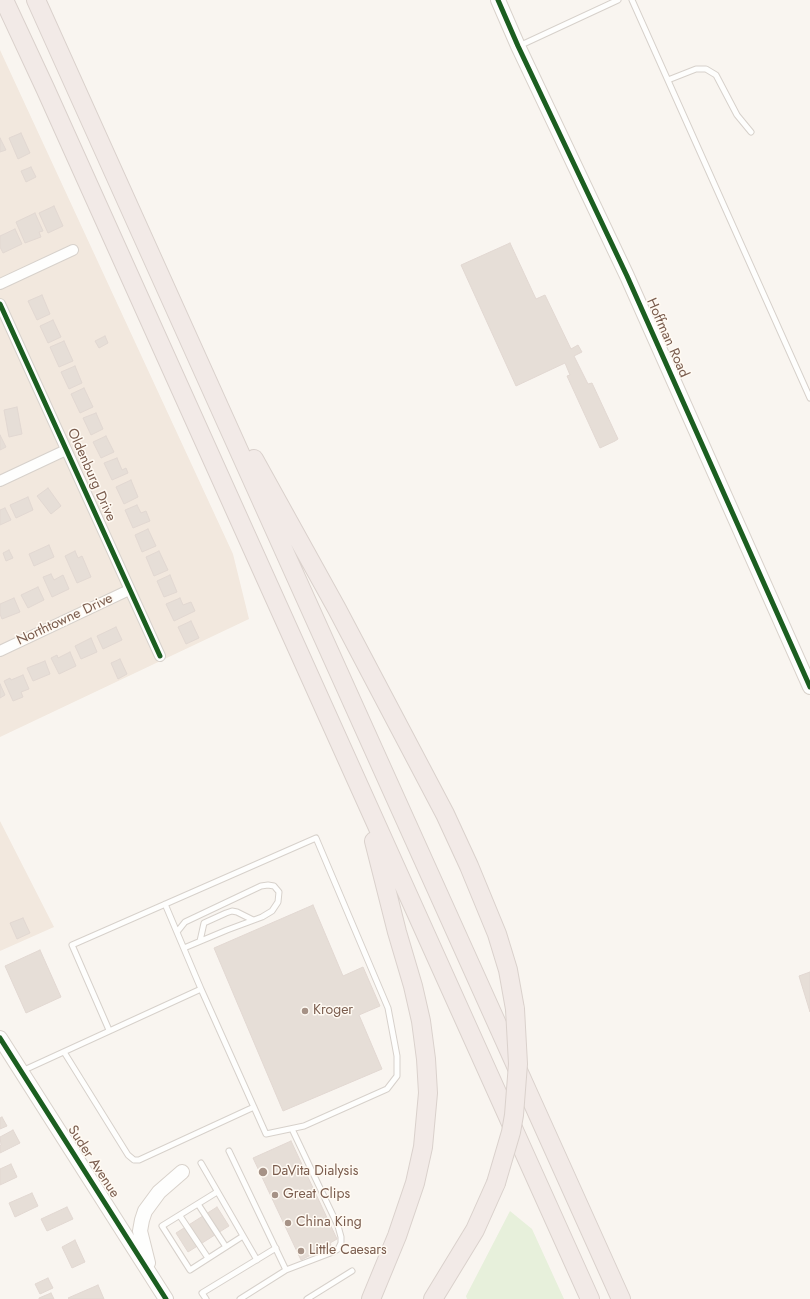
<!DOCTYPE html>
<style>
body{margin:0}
canvas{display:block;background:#f9f5f0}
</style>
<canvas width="810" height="1299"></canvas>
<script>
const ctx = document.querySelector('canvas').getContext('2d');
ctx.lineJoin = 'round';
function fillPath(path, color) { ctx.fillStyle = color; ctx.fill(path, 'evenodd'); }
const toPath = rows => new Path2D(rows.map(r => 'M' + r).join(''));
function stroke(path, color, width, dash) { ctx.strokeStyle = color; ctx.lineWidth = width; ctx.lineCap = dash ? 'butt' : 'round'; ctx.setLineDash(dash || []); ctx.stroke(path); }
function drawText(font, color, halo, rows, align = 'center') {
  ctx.font = font + ' Jost,sans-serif'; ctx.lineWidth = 3; ctx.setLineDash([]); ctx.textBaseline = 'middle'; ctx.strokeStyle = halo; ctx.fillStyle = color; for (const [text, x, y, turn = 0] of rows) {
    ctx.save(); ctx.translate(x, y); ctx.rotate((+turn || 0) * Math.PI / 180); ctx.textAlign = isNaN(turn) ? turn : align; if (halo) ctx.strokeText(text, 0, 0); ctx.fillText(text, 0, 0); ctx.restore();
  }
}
const residential = toPath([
 [0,50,233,554,249,619,0,737],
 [0,821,54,927,0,951]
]);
const green = toPath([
 [510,1211,532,1229,564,1299,467,1299,466,1296]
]);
const building = toPath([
 [21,133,30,153,18,159,9,138,21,133],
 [0,138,6,150,0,152,0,138],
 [31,167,36,177,26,182,21,171,31,167],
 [54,206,63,226,48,233,39,213,54,206],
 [35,213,43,231,39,232,41,237,25,243,16,222,35,213],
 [15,229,22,244,3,253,0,247,0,236,15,229],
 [510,243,536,299,545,295,571,349,578,345,582,352,574,356,588,384,592,383,618,439,615,441,600,448,567,376,570,375,565,363,516,386,461,265,510,243],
 [42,295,50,314,37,320,28,301,42,295],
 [53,320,61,337,48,343,40,326,53,320],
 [105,336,108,343,99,348,95,341,105,336],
 [64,341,73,361,59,367,50,347,64,341],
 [75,366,82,383,69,389,61,372,75,366],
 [84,388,93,407,80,413,71,394,84,388],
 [17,407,22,434,9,437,4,410,17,407],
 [96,413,103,429,91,435,83,418,96,413],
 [0,435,6,447,0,450,0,435],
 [106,436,114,452,101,458,93,442,106,436],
 [117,458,122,470,126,468,128,473,112,480,104,463,117,458],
 [131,480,138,497,124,504,116,487,131,480],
 [48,488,61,506,51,514,37,496,48,488],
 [28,497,33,510,16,518,10,505,28,497],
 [137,505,141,513,146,511,150,521,133,528,125,510,137,505],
 [5,508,11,520,0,525,0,510,5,508],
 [148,529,156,546,142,552,135,535,148,529],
 [49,545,54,557,34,566,29,554,49,545],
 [9,550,13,558,6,561,3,553,9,550],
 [75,551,78,558,82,556,91,577,77,583,65,556,75,551],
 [159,551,168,570,154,576,146,557,159,551],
 [51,574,54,580,63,575,69,589,52,597,43,577,51,574],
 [170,575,177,592,164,597,157,581,170,575],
 [38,587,44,600,28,608,21,595,38,587],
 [14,598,20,612,2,619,0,614,0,604,14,598],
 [180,598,183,605,191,602,195,611,174,621,166,604,180,598],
 [191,621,199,638,186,644,178,627,191,621],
 [116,627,122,640,103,649,97,636,116,627],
 [91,638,97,652,81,659,75,646,91,638],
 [70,652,76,666,59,674,51,658,57,655,58,658,70,652],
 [120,659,127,674,118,679,111,663,120,659],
 [45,661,50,674,33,681,27,668,45,661],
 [23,675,29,689,21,692,23,697,13,701,4,681,10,678,11,680,23,675],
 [0,684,5,695,0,698,0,684],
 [313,905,343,976,363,967,380,1006,359,1015,382,1069,283,1111,214,948,313,905],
 [23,918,30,933,17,939,10,923,23,918],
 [40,950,61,997,26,1013,5,966,40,950],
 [810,972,810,1012,799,976,810,972],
 [2,1117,7,1126,0,1129,0,1118,2,1117],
 [13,1130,20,1143,0,1153,0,1146,1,1145,0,1137,13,1130],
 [291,1141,337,1239,330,1243,331,1245,301,1260,253,1158,291,1141],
 [11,1164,17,1177,0,1185,0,1169,11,1164],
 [32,1193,38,1206,15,1217,9,1203,32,1193],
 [67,1207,73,1219,47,1231,41,1219,67,1207],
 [217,1207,229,1226,188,1252,176,1233,217,1207],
 [75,1240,85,1262,72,1268,62,1247,75,1240],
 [48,1278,53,1288,40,1294,35,1284,48,1278],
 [98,1285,104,1299,69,1299,68,1298,98,1285],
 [51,1293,54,1299,39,1299,39,1298,51,1293]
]);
const lane = toPath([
 [632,0,810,398],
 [519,46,618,0],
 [668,80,696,69,706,69,716,75,737,115,751,132],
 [165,904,201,989],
 [177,932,185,922,261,886,268,885,274,886,279,892,278,902,272,911,262,917,227,930,184,948],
 [200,941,204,923,226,913,232,911,237,912,253,920],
 [64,1052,128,1155,134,1160,139,1160,254,1107],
 [22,1071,201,989,266,1134,304,1126,387,1089,397,1076,397,1056,388,1008,316,838,72,945,109,1030],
 [229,1151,286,1270],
 [201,1163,257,1260],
 [217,1192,162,1226,190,1270,243,1236],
 [198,1204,226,1247],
 [180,1216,208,1258],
 [206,1299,202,1293,276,1248],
 [240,1299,286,1270,333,1252,338,1249,341,1243,341,1237,338,1226,292,1129],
 [307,1299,352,1271]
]);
const street = toPath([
 [0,284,73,250],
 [0,304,160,656],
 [0,481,66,450],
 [0,651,129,590]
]);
const secondary = toPath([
 [498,0,518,46,627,276,810,687],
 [0,1038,166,1299],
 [148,1263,140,1231,142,1220,145,1211,159,1192,182,1172]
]);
const highway = toPath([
 [4,0,45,88,590,1299],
 [36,0,621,1299],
 [254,459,337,609,445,814,469,866,497,934,508,970,515,1009],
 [371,1299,397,1236,415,1183,423,1147,428,1093,426,1059,421,1021,413,986,397,932,374,841],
 [433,1299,475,1230,496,1183]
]);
const highwayBridge = toPath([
 [496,1183,511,1132,514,1115,518,1064,515,1009]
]);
const cycleway = toPath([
 [498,0,518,46,627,276,810,687],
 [0,304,160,656],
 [0,1038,166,1299]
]);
const markers = [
 [305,1011,4,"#a69286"],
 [263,1172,5,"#a69286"],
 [275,1195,4,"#a69286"],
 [288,1223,4,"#a69286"],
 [301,1251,4,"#a69286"]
];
const streetNames = [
 ["Hoffman Road",667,338,66],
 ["Oldenburg Drive",91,475,66],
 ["Northtowne Drive",65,620,-25],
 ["Suder Avenue",93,1162,57]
];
const poiNames = [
 ["Kroger",313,1011],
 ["DaVita Dialysis",272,1172],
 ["Great Clips",283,1195],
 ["China King",296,1223],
 ["Little Caesars",309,1251]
];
fillPath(residential, '#f2e8de');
fillPath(green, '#e7f0db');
fillPath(building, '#e6ded7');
stroke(building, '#e2d8d2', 1);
stroke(lane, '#d7d1cb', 7);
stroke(street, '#d7d1cb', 12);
stroke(secondary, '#d9d2cb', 16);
stroke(highway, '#dad1cc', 20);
stroke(lane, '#fefefd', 5);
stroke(street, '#fefefd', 10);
stroke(secondary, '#fefefd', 14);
stroke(highway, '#f2eae7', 18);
stroke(highwayBridge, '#dad1cc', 20, []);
stroke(highwayBridge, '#f2eae7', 18);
stroke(cycleway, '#1b5e20', 5);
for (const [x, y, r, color] of markers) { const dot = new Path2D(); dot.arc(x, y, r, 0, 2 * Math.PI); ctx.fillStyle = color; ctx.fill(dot); stroke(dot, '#fffaf3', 1.5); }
drawText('14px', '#7a5c4d', '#fffaf3', streetNames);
drawText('14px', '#7a5c4d', '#fffaf3', poiNames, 'left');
</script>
